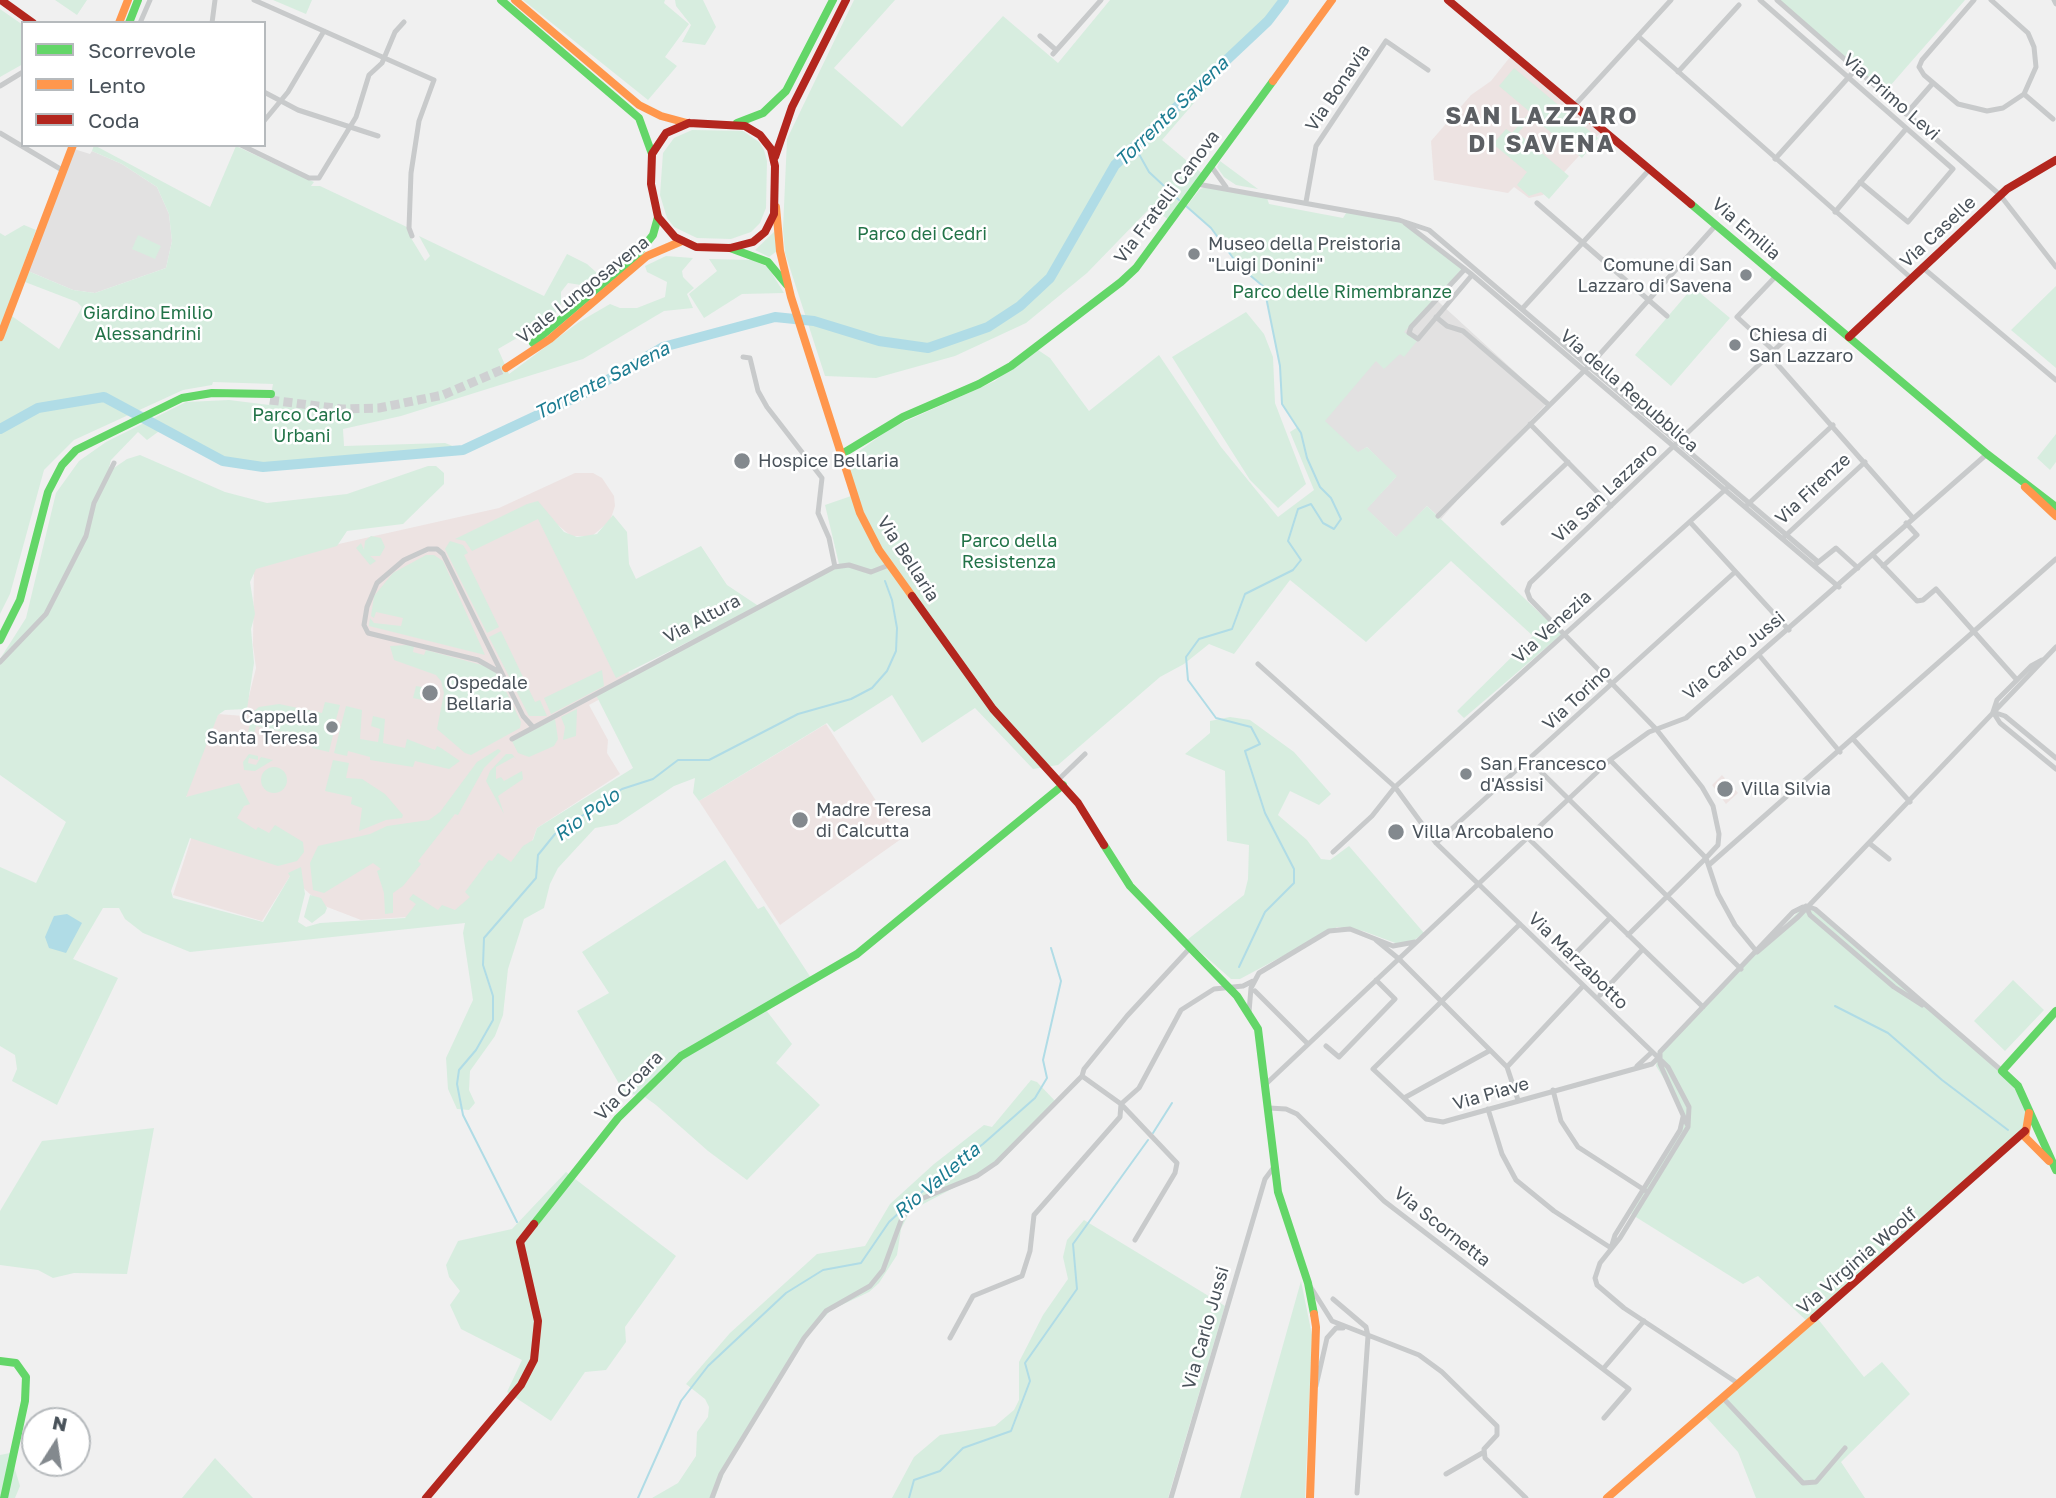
<!DOCTYPE html>
<style>
body{margin:0}
#map{position:relative;width:2056px;height:1498px;overflow:hidden;background:#f0f0f0;font-family:"Golos Text",sans-serif}
canvas{display:block}
.legend{position:absolute;left:21px;top:21px;width:245px;height:126px;box-sizing:border-box;background:#fff;border:2px solid #b6babd;margin:0;padding:9px 12px;list-style:none;font-size:21px;color:#49525a}
.legend li{display:flex;align-items:center;gap:14px;height:35px}
.legend b{width:35px;border:2px solid #b6babd}
.north{position:absolute;left:21px;top:1407px;width:70px;height:70px;box-sizing:border-box;background:#fff;border:2px solid #b6babd;border-radius:50%;rotate:12deg;font-size:19px;font-weight:700;line-height:28px;text-align:center;color:#49525a}
.north::after{content:'';display:block;margin:auto;width:24px;height:32px;background:#83898e;clip-path:polygon(50% 0,100% 100%,50% 72%,0 100%)}
</style>
<div id="map">
<canvas width="2056" height="1498"></canvas>
<ul class="legend">
<li><b style="height:9px;background:#63d668"></b>Scorrevole</li>
<li><b style="height:9px;background:#ff974d"></b>Lento</li>
<li><b style="height:9px;background:#b3261e"></b>Coda</li>
</ul>
<div class="north">N</div>
</div>
<script>
const ctx = document.querySelector('canvas').getContext('2d');
ctx.lineJoin = 'round';
function fillPath(path, color) { ctx.fillStyle = color; ctx.fill(path, 'evenodd'); }
const toPath = rows => new Path2D(rows.map(r => 'M' + r).join(''));
function stroke(path, color, width, dash) { ctx.strokeStyle = color; ctx.lineWidth = width; ctx.lineCap = dash ? 'butt' : 'round'; ctx.setLineDash(dash || []); ctx.stroke(path); }
function drawText(font, color, halo, rows, align = 'center') {
  ctx.font = font + ' "Golos Text",sans-serif'; ctx.lineWidth = 5; ctx.setLineDash([]); ctx.textBaseline = 'middle'; ctx.strokeStyle = halo; ctx.fillStyle = color; for (const [text, x, y, turn = 0] of rows) {
    ctx.save(); ctx.translate(x, y); ctx.rotate((+turn || 0) * Math.PI / 180); ctx.textAlign = isNaN(turn) ? turn : align; if (halo) ctx.strokeText(text, 0, 0); ctx.fillText(text, 0, 0); ctx.restore();
  }
}
const education = toPath([
 [74,149,90,154,92,151,122,164,157,187,169,214,172,241,166,268,95,293,73,290,28,271],
 [1430,294,1548,402,1492,460,1441,519,1427,506,1397,538,1366,509,1396,477,1367,447,1358,453,1316,417]
]);
const medical = toPath([
 [1510,57,1601,132,1543,195,1529,198,1514,187,1508,193,1434,180,1431,141,1471,95,1491,81],
 [575,473,593,473,602,478,614,496,615,506,610,521,592,536,571,536,553,521,633,681,589,705,608,740,607,753,620,774,537,828,530,847,469,913,361,920,322,905,290,876,262,921,173,895,191,839,186,794,218,714,244,716,256,668,253,645,254,563,499,508],
 [826,724,901,839,780,925,699,801],
 [1722,775,1738,793,1726,804,1712,785]
]);
const green = toPath([
 [55,0,87,0,77,15],
 [273,0,312,0,306,14],
 [523,0,665,0,664,3,689,24,665,57,677,66,648,100],
 [675,0,703,0,716,27,705,45,682,42,691,25,676,6],
 [854,0,895,0,834,68,902,127,1003,16,1058,63,1110,0,1285,0,1233,53,1250,38,1162,140,1204,175,1168,219,1150,208,1087,273,1026,323,955,356,876,378,825,376,785,253,783,229,787,139],
 [1776,0,1965,0,1883,94],
 [0,9,23,25,23,64,0,77],
 [1514,68,1598,138,1582,158,1532,117,1518,133,1569,176,1549,199,1541,192,1529,196,1517,185,1527,172,1493,144,1506,129,1512,133,1530,112,1499,86],
 [692,130,743,131,759,142,764,150,767,161,766,208,760,223,751,232,731,239,697,238,674,227,667,218,660,195,663,153,674,138],
 [94,145,210,207,236,146,314,182,311,186,320,186,409,228,411,238,425,261,430,256,419,236,544,296,567,254,587,264,597,273,581,285,568,283,561,292,561,304,553,317,498,349,509,374,579,322,610,304,620,308,637,308,665,297,667,282,647,272,645,266,666,256,693,258,682,271,683,277,694,288,687,294,693,308,664,311,583,359,401,416,343,429,344,446,445,443,463,450,263,467,223,461,162,429,147,440,138,432,111,460,108,472,127,459,140,455,225,492,267,503,347,494,428,466,436,466,444,473,444,484,403,524,347,531,337,546,256,569,250,582,255,614,251,629,254,663,247,709,225,710,218,715,186,797,239,783,250,804,244,806,237,818,256,830,258,827,269,833,275,825,303,842,304,852,297,861,278,866,190,838,171,891,173,898,263,922,290,876,288,873,301,867,305,894,298,922,306,927,320,923,405,918,416,904,409,899,413,894,438,910,442,905,455,910,470,897,465,892,489,860,492,861,498,853,511,862,523,846,533,840,537,828,633,768,596,695,744,614,616,678,538,519,472,551,465,541,455,539,527,504,538,501,564,532,577,537,597,534,613,515,627,532,629,564,636,579,701,546,727,585,760,607,839,564,825,505,854,495,850,470,858,452,891,428,995,381,1035,348,1050,358,1089,411,1159,355,1221,447,1278,517,1314,490,1290,432,1298,427,1282,404,1280,366,1264,287,1239,266,1211,228,1186,207,1200,189,1211,185,1266,195,1269,204,1343,218,1348,210,1399,220,1463,268,1404,332,1417,341,1404,357,1400,354,1384,369,1376,361,1325,421,1358,452,1367,447,1397,476,1367,509,1396,537,1427,506,1562,634,1464,718,1457,711,1533,636,1451,561,1366,642,1290,580,1234,654,1209,644,1184,664,1160,677,1058,765,1033,769,975,708,922,743,892,695,834,732,827,723,699,801,693,793,695,778,674,786,617,824,595,828,558,868,550,884,544,908,524,919,508,969,503,1015,495,1036,470,1071,469,1090,475,1103,469,1110,457,1109,448,1089,446,1058,473,1000,463,933,465,923,190,952,143,933,125,919,119,908,103,908,73,959,118,978,57,1105,12,1081,17,1069,15,1055,0,1046,0,867,36,883,66,822,0,775,0,659,26,618,56,493,79,461,106,442,186,402,229,400,269,405,273,384,213,382,212,385,183,390,74,440,44,470,10,594,0,614,0,233,5,236,24,225,36,230,6,312,59,349,82,307,77,302,25,282,28,271,73,290,95,293,166,268,172,241,169,214,157,187,122,164,92,151],
 [1220,161,1258,189,1236,185,1224,177,1217,167],
 [775,231,777,251,769,257,755,250],
 [138,235,161,246,155,259,132,249],
 [709,259,752,260,768,267,784,293,742,294,704,318,689,294,717,271],
 [2056,286,2056,368,2011,330],
 [1693,287,1730,318,1671,386,1635,355],
 [1246,312,1264,334,1273,357,1275,403,1306,484,1278,508,1250,480,1172,357],
 [2056,434,2056,462,2050,470,2037,458],
 [371,536,381,538,385,547,380,556,370,556,376,561,370,565,356,548,361,543,364,550,365,541],
 [450,541,463,545,468,553,464,555,499,627,487,633,445,549],
 [426,555,434,555,443,561,485,655,369,626,370,618,374,623,401,626,403,618,376,612,374,618,371,616,374,596,393,573],
 [501,631,535,702,540,700,547,716,529,716,489,637],
 [407,645,414,646,413,652,424,655,426,650,489,667,498,675,521,722,520,728,471,755,465,753,437,729,444,693,441,681,436,675,394,660,390,646],
 [602,670,604,686,551,714,544,698],
 [416,686,437,690,436,699,432,702,413,698],
 [325,702,340,705,335,723,328,722,326,725,327,729,334,731,329,752,312,748,314,739,256,726,254,734,248,732,253,712,259,707,279,704,322,713],
 [346,706,362,710,360,739,378,742,380,729,371,726,373,716,385,719,383,743,405,748,407,739,435,750,437,746,441,748,460,761,449,769,415,761,413,767,370,760,370,757,348,751,347,756,334,753],
 [577,709,576,736,563,740,565,727,561,717],
 [1230,717,1250,720,1294,752,1331,794,1319,805,1290,791,1278,815,1307,840,1321,859,1330,860,1349,846,1424,933,1409,944,1398,944,1363,931,1337,927,1240,979,1231,979,1187,940,1244,895,1248,879,1249,845,1227,841,1225,771,1185,754,1210,733,1210,721],
 [555,719,558,739,554,746,529,757,518,753,512,741],
 [498,749,501,751,484,768,458,815,455,814,418,861,421,864,403,886,393,893,393,913,385,914,384,893,377,871,381,869,373,863,324,893,313,890,310,863,318,846,370,834,387,826,429,820,440,812,477,762],
 [249,754,258,756,258,760,249,758,248,763,256,765,261,757,273,760,255,771,244,770,243,762],
 [506,754,512,754,517,760,514,757,496,767,496,779,501,777,504,781,522,771,523,779,498,796,504,814,486,781,490,771],
 [333,760,349,763,346,778,362,779,385,794,403,815,402,818,386,820,359,831,362,808,351,804,352,797,325,791],
 '261 780a13 13 0 1 1 26 0a13 13 0 1 1-26 0Z',
 [725,860,758,909,764,906,813,981,766,1010,792,1044,776,1063,820,1105,747,1180,708,1151,656,1105,642,1095,625,1094,577,1011,609,993,582,952],
 [310,895,321,898,327,908,325,913,312,923,304,917],
 [1810,908,2019,1087,2026,1113,2024,1126,2008,1145,1818,1319,1864,1377,1882,1362,1910,1394,1841,1462,1865,1498,1756,1498,1738,1452,1706,1417,1711,1407,1808,1322,1758,1276,1743,1284,1631,1214,1684,1124,1673,1093,1656,1066,1658,1051,1800,910],
 [2013,980,2044,1010,2005,1051,1974,1021],
 [1031,1080,1037,1082,1056,1102,999,1164,910,1211,901,1229,897,1255,879,1283,869,1292,831,1310,807,1336,730,1457,715,1498,652,1498,678,1483,696,1456,697,1432,708,1417,709,1407,705,1399,686,1384,730,1333,817,1254,865,1246,890,1204,934,1164,984,1125,992,1127],
 [154,1128,127,1274,74,1273,53,1278,38,1270,0,1265,0,1211,42,1141],
 [566,1172,676,1256,625,1327,626,1342,606,1370,585,1372,551,1421,507,1392,522,1360,461,1329,450,1305,460,1291,449,1277,446,1265,458,1241,512,1229],
 [1084,1220,1225,1306,1168,1498,892,1498,914,1457,940,1435,995,1426,1014,1410,1019,1400,1019,1362,1043,1315,1068,1279,1063,1257,1067,1240],
 [1301,1281,1312,1335,1305,1498,1240,1498],
 [10,1453,20,1486,15,1498,0,1498,0,1455],
 [215,1458,253,1498,182,1498]
]);
const water = toPath([
 [67,914,82,923,66,953,49,948,45,937,54,916]
]);
const stream = toPath([
 [1135,147,1149,172,1179,200],
 [1186,206,1211,228,1239,266,1264,287,1280,366,1282,404,1301,433,1307,458,1320,487,1331,498,1341,519,1334,529,1323,523,1311,504,1298,509,1288,541,1301,560,1293,570,1245,594,1232,629,1199,639,1186,657,1188,680,1216,718,1251,727,1260,744,1245,751,1265,813,1294,869,1294,883,1265,912,1239,967],
 [1835,1006,1888,1033,1942,1080,2008,1130],
 [1153,1133,1172,1103],
 [517,1222,463,1115,457,1084,459,1070,476,1050,493,1020,493,996,483,965,484,938,536,878,538,855,555,834,622,789,653,779,678,760,709,760,798,714,851,699,872,688,887,671,896,651,897,628,892,600,885,581],
 [638,1498,681,1401,708,1366,786,1293,823,1270,861,1263,889,1222,936,1179,983,1144,1035,1098,1047,1078,1043,1060,1061,981,1051,948],
 [909,1498,914,1480,940,1471,963,1448,1011,1431,1030,1381,1025,1363,1077,1289,1073,1244,1148,1140]
]);
const river = toPath([
 [0,429,38,408,104,397,223,461,263,467,463,450,589,391,663,347,775,317,814,321,879,341,928,348,988,327,1020,306,1050,278,1115,165,1268,21,1284,0]
]);
const primaryTunnel = toPath([
 [270,400,342,409,379,408,443,395,506,368]
]);
const street = toPath([
 [254,0,434,80,419,121,411,173,409,228,412,236],
 [1760,0,1953,169,1908,222,1860,182],
 [1777,0,2000,195,2056,267],
 [1974,0,1922,60,1919,67,1924,75,1958,104,1987,111,2003,108,2024,94,2036,67,2034,47,2028,33,1991,0],
 [2054,0,2056,4],
 [140,23,150,0],
 [212,23,215,0],
 [1040,36,1056,50],
 [1638,36,1911,278],
 [1053,54,1101,0],
 [1678,72,1739,5],
 [0,86,23,72],
 [264,92,298,110,378,136],
 [2024,94,2053,119],
 [1574,106,1671,0],
 [1906,114,1933,83],
 [264,121,288,92,324,31],
 [0,133,62,170],
 [241,145,309,178,319,178,356,117,369,75,382,63,395,32,404,22],
 [1775,159,1856,69],
 [1211,166,1226,187],
 [1197,184,1399,220,1429,230,1817,561],
 [1306,202,1316,146,1386,41,1428,70],
 [1537,203,1667,316],
 [1835,212,1906,129],
 [1405,223,1470,273,1839,587],
 [1922,267,2056,380],
 [1465,269,1411,327,1409,333,1418,339,1472,275],
 [1522,309,1650,169],
 [1436,317,1447,326,1463,331,1549,405],
 [1774,351,1737,317,1776,276],
 [1770,356,1912,517],
 [743,357,750,358,758,391,767,407,822,478,818,513,829,538,835,567],
 [1530,424,1611,506],
 [1746,506,1833,425],
 [1438,516,1591,364,1716,225],
 [1690,522,1789,630],
 [1503,523,1568,462],
 [1784,537,1865,462],
 [1873,555,1917,601,1923,600,1936,589,2017,680],
 [1816,564,1836,548,1858,568],
 [1883,566,1917,535,1906,523],
 [1759,655,1840,752],
 [0,662,46,614,86,536,94,503,114,463],
 [1258,664,1395,787,1436,843,1668,1067,1689,1107,1688,1127,1620,1238,1600,1263,1595,1278,1597,1285,1624,1308,1739,1384],
 [501,673,478,660,368,633,364,625,367,607,377,583,404,560,428,549,437,549,443,554,523,716,532,726],
 [1993,712,2000,723,2056,769],
 [1993,712,2005,716,2056,758],
 [1993,712,1997,700,2031,666,2042,660],
 [512,739,834,567,849,565,871,572,889,565],
 [1854,740,1910,802],
 [1529,760,1741,969],
 [1610,760,1706,858],
 [1058,780,1085,754],
 [1528,838,1703,1007],
 [1436,843,1735,572],
 [1869,843,1889,859],
 [1333,852,1372,816,1395,787,1726,489],
 [1710,864,2056,559],
 [1806,906,1815,909,2002,1071],
 [1806,906,1810,915,1894,987,1922,1005],
 [1520,924,1373,1069,1426,1119,1443,1122,1652,1064,1658,1058],
 [1628,935,1706,858],
 [1376,940,1399,959,1507,1067,1518,1100],
 [1757,952,1735,925,1718,894,1706,858,1718,845,1719,834,1713,806,1702,787,1656,729,1530,599,1527,591,1530,583,1789,336],
 [1757,952,1798,917,2056,647],
 [1568,961,1610,918],
 [1255,991,1308,1044],
 [1600,995,1643,949],
 [1249,1012,1251,988,1259,973,1329,931,1350,929,1393,946,1415,942],
 [1326,1046,1339,1057,1395,999,1376,980],
 [1637,1066,1652,1052],
 [1507,1067,1583,986],
 [1082,1076,1121,1104,1177,1163,1175,1173,1135,1240],
 [1267,1083,1610,760,1649,732,1686,718,1987,454],
 [1553,1090,1561,1121,1578,1147,1646,1191],
 [1404,1098,1489,1051],
 [1121,1104,1139,1088,1181,1010,1214,989,1243,986,1253,981],
 [1269,1108,1286,1109,1297,1114,1384,1201,1603,1369,1644,1321],
 [1488,1109,1502,1154,1516,1180,1554,1211,1611,1248],
 [1687,1124,1660,1064,1660,1052,1793,912,1803,907],
 [1611,1248,1615,1235,1680,1130,1683,1117],
 [1310,1286,1332,1321,1419,1355,1442,1372,1497,1426,1497,1435,1484,1449,1485,1458,1526,1498],
 [1333,1299,1366,1327,1368,1336,1357,1493],
 [950,1338,973,1296,1022,1276,1030,1251,1034,1215,1120,1117,1121,1104],
 [1603,1369,1629,1389,1604,1418],
 [1316,1386,1327,1338,1336,1328,1343,1328],
 [1723,1398,1803,1483,1816,1482,1845,1448],
 [1446,1474,1484,1452],
 [712,1498,721,1474,804,1338,826,1311,870,1286,883,1270,902,1218,916,1201,977,1176,996,1163,1082,1076,1084,1069,1127,1016,1190,948],
 [1171,1498,1265,1179,1274,1167]
]);
const fast = toPath([
 [501,0,639,118,652,154],
 [129,23,138,0],
 [737,123,763,113,786,91,833,0],
 [1691,204,1987,454,2056,507],
 [730,248,768,262,787,285],
 [533,343,637,255,653,235,658,217],
 [842,454,903,417,979,384,1011,366,1121,282,1136,268,1273,81],
 [0,640,20,600,48,492,62,465,76,450,182,398,212,393,271,394],
 [1104,845,1130,886,1237,996,1258,1029,1278,1192,1308,1283,1314,1314],
 [2056,1011,2002,1071,2018,1086,2056,1170],
 [534,1224,618,1118,681,1056,857,954,1063,785],
 [0,1361,16,1363,26,1377,25,1401,4,1498]
]);
const slow = toPath([
 [515,0,639,105,661,116,687,123],
 [119,23,128,0],
 [1273,81,1332,0],
 [776,207,780,251,791,297,860,513,879,550,912,596],
 [0,337,73,145],
 [506,368,550,339,647,256,682,241],
 [2025,487,2056,516],
 [2029,1113,2025,1137,2049,1161],
 [1310,1498,1316,1327,1314,1314],
 [1607,1498,1814,1318]
]);
const jam = toPath([
 [1,0,33,23],
 [1448,0,1691,204],
 [689,123,745,126,760,135,771,149,775,166,774,214,765,232,753,242,730,248,696,247,675,237,658,217,651,184,652,154,666,133,689,123],
 [775,157,792,107,846,0],
 [1849,337,2007,189,2056,160],
 [912,596,993,709,1078,803,1104,845],
 [1814,1318,2025,1131],
 [426,1498,521,1385,534,1360,538,1321,520,1242,534,1224]
]);
const markers = [
 [1194,254,7,"#83898e"],
 [1746,275,7,"#83898e"],
 [1735,345,7,"#83898e"],
 [742,461,9,"#83898e"],
 [430,693,9,"#83898e"],
 [332,727,7,"#83898e"],
 [1466,774,7,"#83898e"],
 [1725,789,9,"#83898e"],
 [800,820,9,"#83898e"],
 [1396,832,9,"#83898e"]
];
const streetNames = [
 ["Via Bonavia",1338,88,-56],
 ["Via Primo Levi",1891,97,41],
 ["Via Fratelli Canova",1167,197,-53],
 ["Via Emilia",1746,229,41],
 ["Via Caselle",1938,232,-43],
 ["Viale Lungosavena",583,290,-38],
 ["Via della Repubblica",1629,391,41],
 ["Via Firenze",1813,489,-43],
 ["Via San Lazzaro",1605,493,-43],
 ["Via Bellaria",908,559,57],
 ["Via Altura",702,619,-28],
 ["Via Venezia",1552,627,-42],
 ["Via Carlo Jussi",1734,656,-40],
 ["Via Torino",1577,698,-43],
 ["Via Marzabotto",1578,961,44],
 ["Via Croara",629,1086,-46],
 ["Via Piave",1491,1094,-16],
 ["Via Scornetta",1442,1227,38],
 ["Via Virginia Woolf",1857,1261,-41],
 ["Via Carlo Jussi",1206,1328,-74]
];
const parkNames = [
 ["Parco dei Cedri",922,234],
 ["Parco delle Rimembranze",1342,292],
 ["Giardino Emilio",148,313],
 ["Alessandrini",148,334],
 ["Parco Carlo",302,415],
 ["Urbani",302,436],
 ["Parco della",1009,541],
 ["Resistenza",1009,562]
];
const poiNames = [
 ["Museo della Preistoria",1208,244],
 ["\"Luigi Donini\"",1208,265],
 ["Comune di San",1732,265,"right"],
 ["Lazzaro di Savena",1732,286,"right"],
 ["Chiesa di",1749,335],
 ["San Lazzaro",1749,356],
 ["Hospice Bellaria",758,461],
 ["Ospedale",446,683],
 ["Bellaria",446,704],
 ["Cappella",318,717,"right"],
 ["Santa Teresa",318,738,"right"],
 ["San Francesco",1480,764],
 ["d'Assisi",1480,785],
 ["Villa Silvia",1741,789],
 ["Madre Teresa",816,810],
 ["di Calcutta",816,831],
 ["Villa Arcobaleno",1412,832]
];
const waterNames = [
 ["Torrente Savena",1172,112,-44],
 ["Torrente Savena",602,381,-27],
 ["Rio Polo",587,815,-36],
 ["Rio Valletta",937,1181,-40]
];
const districtNames = [
 ["SAN LAZZARO",1542,116],
 ["DI SAVENA",1542,144]
];
fillPath(education, '#e2e1e1');
fillPath(medical, '#ede3e2');
fillPath(green, '#d7eddf');
fillPath(water, '#b0dce6');
stroke(stream, '#b0dce6', 2);
stroke(river, '#b0dce6', 10);
stroke(primaryTunnel, '#cfd0d2', 9, [9, 4.5]);
stroke(street, '#c8cacb', 5);
stroke(fast, '#63d668', 8);
stroke(slow, '#ff974d', 8);
stroke(jam, '#b3261e', 8);
for (const [x, y, r, color] of markers) { const dot = new Path2D(); dot.arc(x, y, r, 0, 2 * Math.PI); ctx.fillStyle = color; ctx.fill(dot); stroke(dot, '#fff', 2.5); }
drawText('18px', '#49525a', '#fff', streetNames);
drawText('18px', '#227348', '#fff', parkNames);
drawText('18px', '#49525a', '#fff', poiNames, 'left');
drawText('italic 19px', '#1c7c92', '#fff', waterNames);
ctx.letterSpacing = '2px';
drawText('bold 24px', '#5c5f63', '#fff', districtNames);
ctx.letterSpacing = '0px';
</script>
